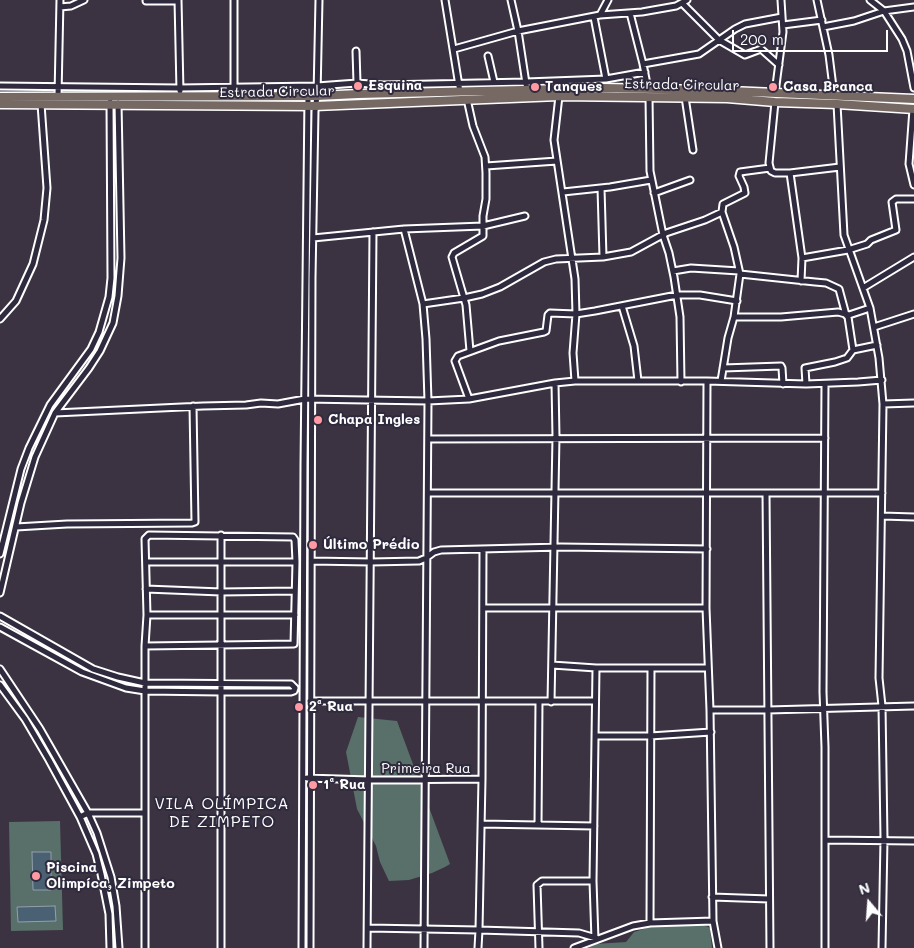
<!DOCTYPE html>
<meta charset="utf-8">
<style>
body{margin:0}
#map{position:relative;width:914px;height:948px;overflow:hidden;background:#3b3342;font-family:Mali,sans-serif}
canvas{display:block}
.north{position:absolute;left:844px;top:878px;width:50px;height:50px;-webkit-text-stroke:4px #2f2a3d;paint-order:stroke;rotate:342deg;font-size:14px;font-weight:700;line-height:20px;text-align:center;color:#fff}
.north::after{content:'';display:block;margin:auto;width:18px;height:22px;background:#fff;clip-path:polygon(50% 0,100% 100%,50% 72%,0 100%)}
.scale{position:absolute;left:732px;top:30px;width:156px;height:22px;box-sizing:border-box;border:2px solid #fff;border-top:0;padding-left:6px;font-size:15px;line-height:18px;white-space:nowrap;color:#fff;-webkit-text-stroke:4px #2f2a3d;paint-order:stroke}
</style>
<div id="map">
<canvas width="914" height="948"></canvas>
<div class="north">N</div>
<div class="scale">200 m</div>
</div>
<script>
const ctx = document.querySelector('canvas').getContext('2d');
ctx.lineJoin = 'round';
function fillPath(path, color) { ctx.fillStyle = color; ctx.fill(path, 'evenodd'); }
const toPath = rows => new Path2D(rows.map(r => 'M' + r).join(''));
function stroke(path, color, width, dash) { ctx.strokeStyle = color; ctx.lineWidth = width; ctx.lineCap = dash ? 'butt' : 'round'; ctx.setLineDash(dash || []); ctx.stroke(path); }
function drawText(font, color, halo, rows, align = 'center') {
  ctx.font = font + ' Mali,sans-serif'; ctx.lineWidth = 4; ctx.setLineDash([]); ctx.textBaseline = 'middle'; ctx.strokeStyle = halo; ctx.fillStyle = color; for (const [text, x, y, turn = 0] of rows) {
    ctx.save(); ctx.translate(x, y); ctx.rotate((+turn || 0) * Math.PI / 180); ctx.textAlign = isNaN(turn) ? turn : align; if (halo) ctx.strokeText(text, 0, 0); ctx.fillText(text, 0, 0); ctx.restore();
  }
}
const green = toPath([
 [358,717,397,721,450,864,445,867,432,873,409,880,389,881,380,862,376,846,357,809,346,752],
 [60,821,63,930,11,931,9,822],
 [696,921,710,928,712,948,587,948,595,944,626,942,634,932,656,925]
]);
const water = toPath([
 [32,852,51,852,51,890,33,890,32,852],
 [55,906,56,921,18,922,17,907,55,906]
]);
const street = toPath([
 [178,0,180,91],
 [234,0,234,96],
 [445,0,460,92],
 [511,0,518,31,527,90],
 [817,0,829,55,834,95],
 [870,0,884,11,902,39,907,51,914,88],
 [146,1,178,1],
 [682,3,719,40,745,55,761,49,779,65],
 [60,7,71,6,84,0],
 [630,13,643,64,648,89],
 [600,15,608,0],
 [594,17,606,79],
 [783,25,822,20],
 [823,27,854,21,884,11,914,7],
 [454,49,518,31,600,15,642,12,676,6,687,0],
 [356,51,357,83],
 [488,56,494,82],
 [643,64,699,54,735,29,745,24,782,17],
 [0,86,179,88,317,86,357,83,383,85,526,82,606,79,645,72],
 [775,93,783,32,781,0],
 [58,96,60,0],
 [559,96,554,140,575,279,576,314,573,353,575,381],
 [649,97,650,171,663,235,669,253,674,277,680,317,681,382],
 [685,97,693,150],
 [467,99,473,126,485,157,486,173,486,199,483,216,483,236,454,253,452,257,466,305,470,351],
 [775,102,769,163,771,171,775,173,790,173,840,167],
 [837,104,844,235,870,308,879,358,883,404,879,678,882,706,884,839,882,948],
 [913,109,909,164,914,185],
 [486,166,557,161],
 [790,173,802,258,801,281],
 [601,188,603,257],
 [563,192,610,187,651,180],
 [654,193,690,180],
 [404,229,423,304,426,339,428,401,424,948],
 [313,238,404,229,483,226,525,216],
 [802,258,848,250,867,244,871,240,896,230,892,202,896,199,914,199],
 [673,271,691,268,739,271],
 [740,274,815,282,826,283,839,289,846,315,848,317,853,350,847,358,835,362,805,368,806,384],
 [863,288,914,257],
 [423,304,464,298,482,294,500,287,544,262,556,259,603,257,631,252,666,233,705,220,722,212,723,204,745,193,744,187,739,176,740,172,770,168],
 [622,306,634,346,638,381],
 [734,317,781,317,838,312,849,315,870,308],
 [0,319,16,301,33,264,44,220,47,188,41,104],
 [874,327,914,314],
 [853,350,877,345],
 [723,368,781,366,782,368,783,384],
 [707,381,706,608,710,710,713,921],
 [721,381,728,338,734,317,740,274,734,247,722,212],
 [825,384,823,692,825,747,825,948],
 [469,399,455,361,458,356,499,341,544,332,546,331,548,315,550,313,576,314,595,311,677,295,700,295,737,301],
 [883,404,914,403],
 [55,413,203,406,246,405,261,403,278,404,305,399,428,401,469,399,555,383,575,381,707,381,806,384,858,382,882,380],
 [428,439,825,438],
 [428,493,882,493],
 [766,493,770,948],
 [882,516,914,517],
 [16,527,67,524,192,523,195,522,193,406],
 [221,535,221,948],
 [0,554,21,469,29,448,50,405,91,349,99,332,109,297,111,278,110,102],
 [311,561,371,562,419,561,426,558,434,552,441,550,561,547,707,549],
 [146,562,296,562],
 [146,589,221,592,295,591],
 [0,593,21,503,35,457,55,413,89,368,100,351,113,323,118,296,121,258,118,103],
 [483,608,706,608],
 [147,615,295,615],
 [0,616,93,669,118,677,145,683,291,684,295,688,294,691,291,692,221,692,145,691,126,688,82,672,0,627],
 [552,665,596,668,708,668],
 [0,669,40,729,88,813,97,833,111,877,116,906,119,948],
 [0,685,25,719,49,760,80,817,96,854,101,874,109,914,110,948],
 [310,701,595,701],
 [551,702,556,437,555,383],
 [710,710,768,710,914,706],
 [595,736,650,736,711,732],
 [307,778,369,780,482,779],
 [80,817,88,813,145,813],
 [481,824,594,826],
 [538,825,539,701],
 [825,840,914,841],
 [712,897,769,899],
 [650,923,651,668],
 [368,928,479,930,482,779,483,549],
 [595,940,593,881,596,668],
 [145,948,145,646,147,615,145,539,149,535,293,537,295,540,296,562,294,644,145,646],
 [302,948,304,465,308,96],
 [310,948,312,278,315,111,317,96,319,0],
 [367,948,373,232],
 [478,948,479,930,579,933,596,938],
 [539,948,537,885,542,881,593,881],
 [574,948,633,926,650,923,713,921,718,948]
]);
const primary = toPath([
 [0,97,317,96,358,94,604,88,707,90,914,99],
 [0,104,315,106,559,96,727,98,775,102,837,104,914,109]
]);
const markers = [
 [358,86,5,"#ff9aa2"],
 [535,87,5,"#ff9aa2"],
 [773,87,5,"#ff9aa2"],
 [318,420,5,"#ff9aa2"],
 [313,545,5,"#ff9aa2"],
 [299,707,5,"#ff9aa2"],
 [313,785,5,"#ff9aa2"],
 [36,876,5,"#ff9aa2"]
];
const streetNames = [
 ["Estrada Circular",682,85,1],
 ["Estrada Circular",277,92,-1],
 ["Primeira Rua",426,769]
];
const poiNames = [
 ["Esquina",368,86],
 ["Tanques",545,87],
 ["Casa Branca",783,87],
 ["Chapa Ingles",328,420],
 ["Último Prédio",323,545],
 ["2ª Rua",309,707],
 ["1ª Rua",323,785],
 ["Piscina",46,868],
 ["Olimpíca, Zimpeto",46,884]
];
const quarterNames = [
 ["VILA OLÍMPICA",222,804],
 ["DE ZIMPETO",222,822]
];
fillPath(green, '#596f6a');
fillPath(water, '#4a6174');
stroke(water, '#92a0ac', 1);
stroke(street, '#fff', 9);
stroke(primary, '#fff', 11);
stroke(street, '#2f2a3d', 5);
stroke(primary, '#766964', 8);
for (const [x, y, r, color] of markers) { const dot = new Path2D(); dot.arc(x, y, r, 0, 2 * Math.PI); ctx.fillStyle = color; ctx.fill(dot); stroke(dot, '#2f2a3d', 2); }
drawText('14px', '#fff', '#2f2a3d', streetNames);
drawText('bold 14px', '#fff', '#2f2a3d', poiNames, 'left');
ctx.letterSpacing = '1px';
drawText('16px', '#fff', '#2f2a3d', quarterNames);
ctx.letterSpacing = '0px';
</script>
